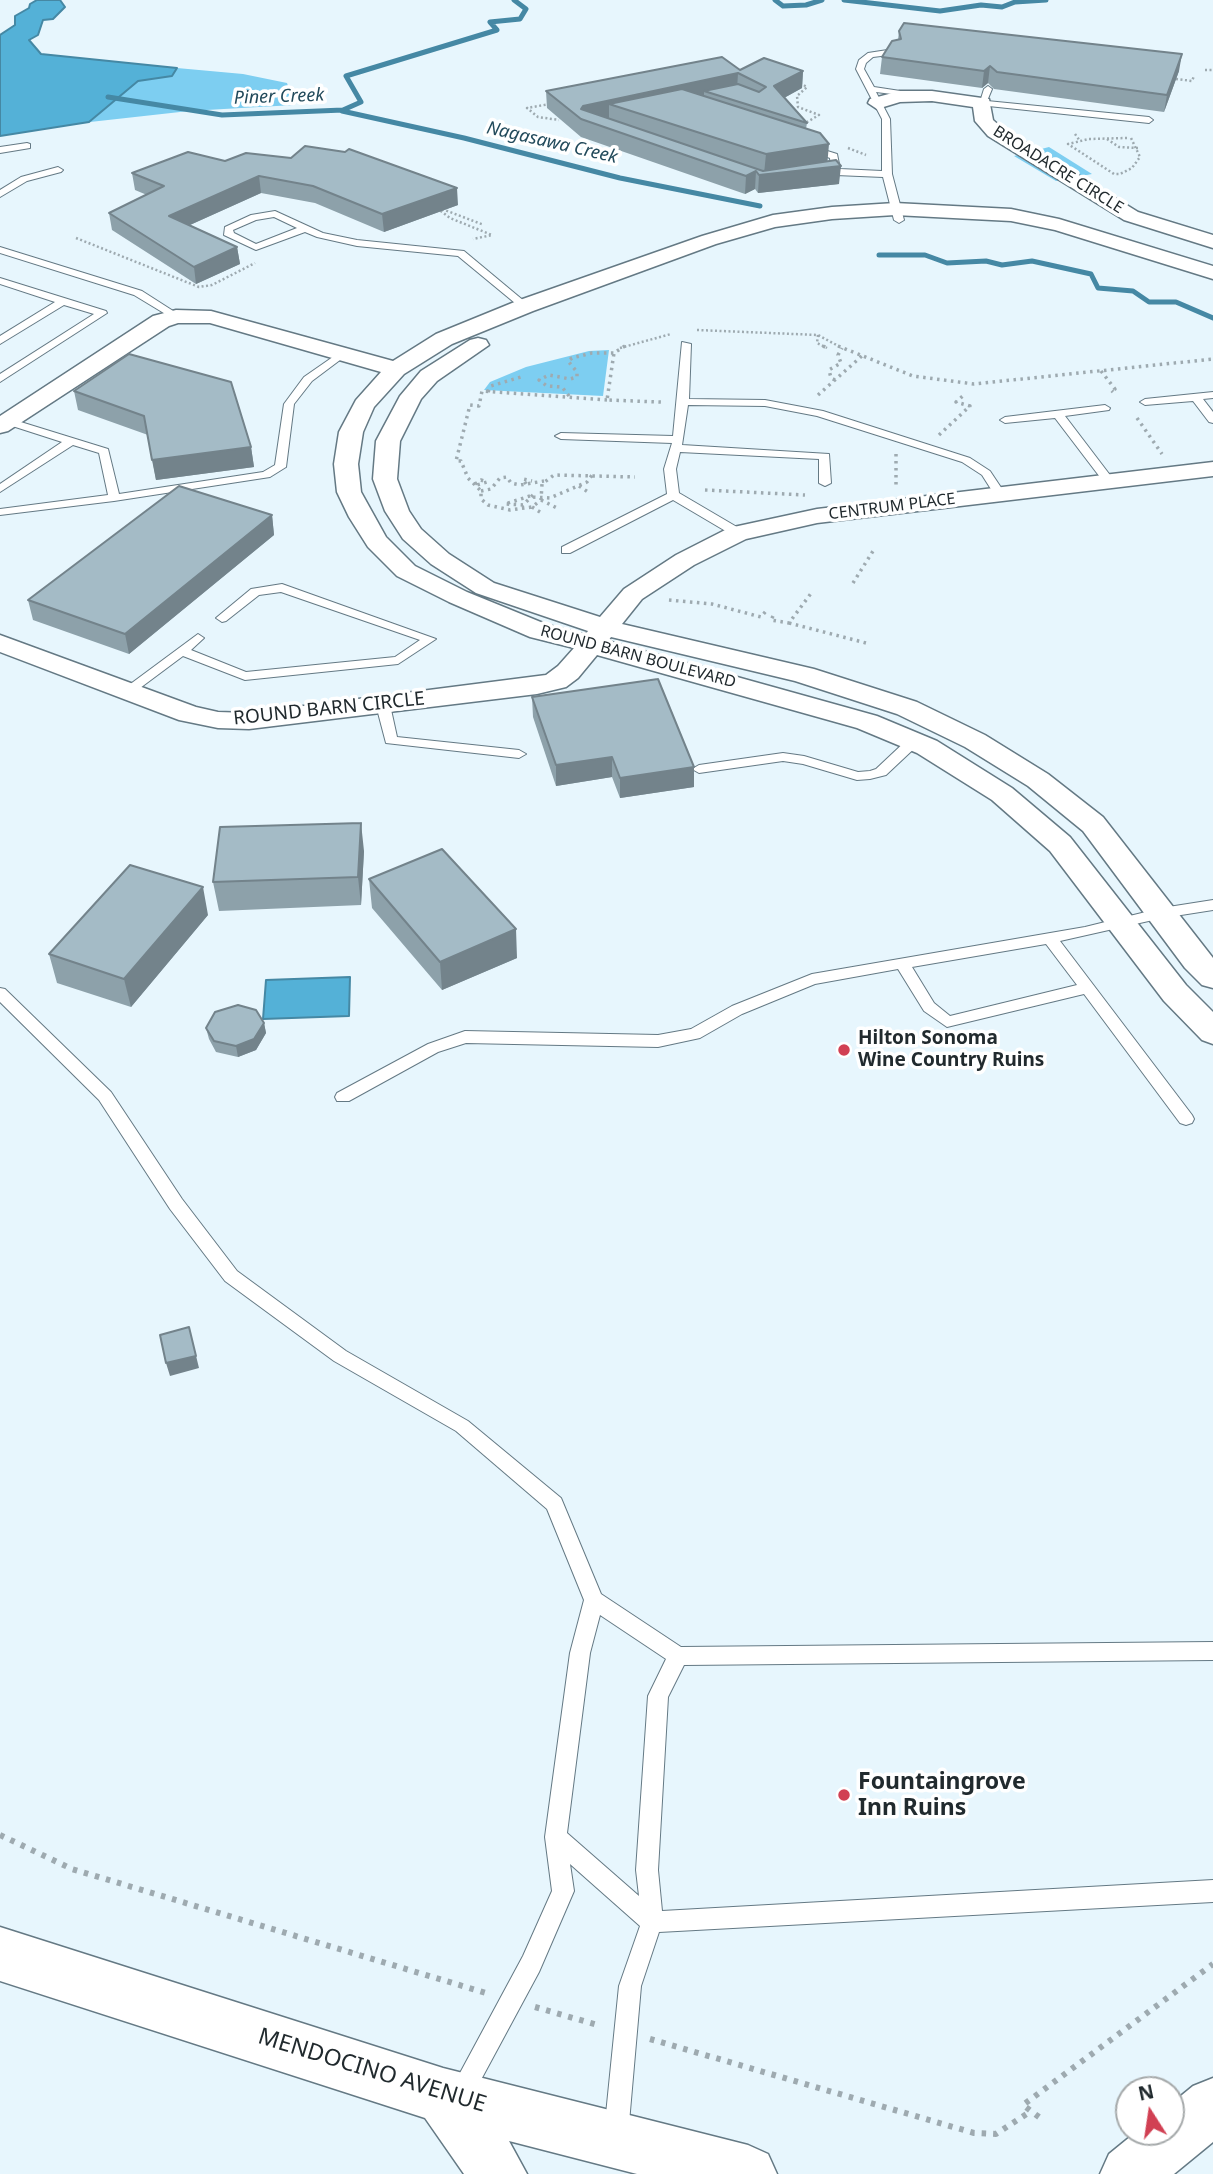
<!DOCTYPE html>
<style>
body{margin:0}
#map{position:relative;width:1213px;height:2174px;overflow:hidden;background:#e7f6fd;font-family:"Noto Sans",sans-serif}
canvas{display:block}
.north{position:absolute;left:1115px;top:2076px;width:70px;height:70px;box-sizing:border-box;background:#fff;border:2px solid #a6aaab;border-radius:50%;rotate:348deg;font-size:19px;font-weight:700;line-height:28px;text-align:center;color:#212a2e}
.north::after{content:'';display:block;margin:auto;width:24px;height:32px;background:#d14053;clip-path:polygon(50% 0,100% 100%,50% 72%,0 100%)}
</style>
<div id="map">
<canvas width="1213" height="2174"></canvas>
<div class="north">N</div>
</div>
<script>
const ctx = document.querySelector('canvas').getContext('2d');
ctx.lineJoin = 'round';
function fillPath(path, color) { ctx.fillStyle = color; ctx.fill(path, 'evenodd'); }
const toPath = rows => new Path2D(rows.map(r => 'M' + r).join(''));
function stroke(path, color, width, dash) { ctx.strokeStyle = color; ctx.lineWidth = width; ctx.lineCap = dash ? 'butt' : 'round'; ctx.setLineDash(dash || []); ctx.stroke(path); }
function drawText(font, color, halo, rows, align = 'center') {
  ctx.font = font + ' "Noto Sans",sans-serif'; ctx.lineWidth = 7; ctx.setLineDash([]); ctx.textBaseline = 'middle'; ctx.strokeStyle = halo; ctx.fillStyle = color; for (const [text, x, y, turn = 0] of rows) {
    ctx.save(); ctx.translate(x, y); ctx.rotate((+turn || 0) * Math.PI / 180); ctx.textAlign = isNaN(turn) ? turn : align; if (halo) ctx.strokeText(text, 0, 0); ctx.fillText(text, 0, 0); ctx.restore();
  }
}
const green = toPath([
 [177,68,243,74,287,83,294,105,189,111,90,122,138,81,172,76],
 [1049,147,1092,174,1056,181,1014,156],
 [609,350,603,396,484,390,490,382,526,367,589,351]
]);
const water = toPath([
 [37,0,60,0,65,7,53,19,43,20,38,35,29,40,41,54,177,68,172,76,138,81,89,122,0,136,0,35,15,25,15,16,29,8,30,4,37,0],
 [350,977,349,1016,263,1019,266,980,350,977]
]);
const stream = toPath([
 [775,0,783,6,806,5,822,0],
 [844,0,940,11,981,5,1002,7,1015,2,1046,0],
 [108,97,222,115,343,110,361,102,346,76,497,30,490,22,520,19,526,9,514,0],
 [342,111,464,138,620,178,760,206],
 [879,255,925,255,947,263,986,261,1002,265,1032,261,1091,274,1098,288,1133,291,1149,302,1176,302,1213,318]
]);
const pathFar2 = toPath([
 [1205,70,1213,70],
 [1176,79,1192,81,1194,76],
 [800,83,807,87,797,96,798,107,819,115,802,125],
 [550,104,527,108,538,117,559,120],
 [1075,134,1080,141],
 [1127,138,1089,139,1068,144,1114,174,1120,174,1132,168,1140,157,1131,138],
 [1107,139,1119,147,1138,148],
 [848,148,866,155],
 [437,208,450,218,492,235,473,239],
 [442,209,484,225],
 [76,238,199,287,212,285,255,263],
 [697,330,818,335,842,348],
 [818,335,817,343,827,348],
 [620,348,671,334]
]);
const pathFar1 = toPath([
 [625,346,614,353,607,400,661,402],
 [823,346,827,348],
 [838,346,913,376,974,384,1213,359],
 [1101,371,1115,389,1111,390,1113,392],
 [835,380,831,378,829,370,841,363,838,355,842,348],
 [488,392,491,386,521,377],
 [818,395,863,355],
 [569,396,562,387,547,386,539,380,549,375,570,379,577,377,577,372,568,361,572,358,592,353,614,353],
 [607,400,482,391,479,406,470,405,456,461,461,461,468,478,481,491,481,499,488,505,510,510,532,507,541,500,542,484,554,475,635,477],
 [1137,418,1162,454],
 [939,435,970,406,956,402,965,394],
 [896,454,896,488],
 [475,484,481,480,487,482,477,485],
 [526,484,523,479,532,481],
 [579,486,588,492],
 [705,490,805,495],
 [481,491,491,489,500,478,507,477,511,483,520,485,544,481],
 [533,495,523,505,505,504,533,495],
 [533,497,550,498,587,482,592,475],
 [541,500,557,508],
 [532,507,543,514],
 [853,583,873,551],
 [669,600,712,604,761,617,766,611],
 [773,616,771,620,789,623,812,592],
 [789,623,870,644]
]);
const path = toPath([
 [0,1835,72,1869,486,1993],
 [535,2007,601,2026],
 [650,2039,974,2133,996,2134,1031,2111],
 [1039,2117,1023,2105,1213,1964]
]);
const service = toPath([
 [894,49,897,50,897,54,873,57,866,63,864,69,874,87,920,94,916,97,876,92,890,119,892,174,904,220,899,223,894,220,883,177,836,175,817,177,817,173,831,170,830,158,803,148,808,145,837,154,840,169,882,171,882,119,856,69,859,60,868,53,894,49],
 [988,86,992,89,987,101,1149,117,1153,120,1149,123,979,105,984,89,988,86],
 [27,143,30,144,30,148,0,153,0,147,27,143],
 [58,167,63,170,61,172,27,181,0,197,0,190,21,177,58,167],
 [275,211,323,233,357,240,464,251,530,306,521,308,458,256,357,246,317,237,305,232,256,250,224,235,225,227,251,215,275,211],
 [274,217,297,228,256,244,234,233,233,230,256,220,274,217],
 [0,247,142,291,181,316,172,318,134,295,0,253,0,247],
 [0,278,106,311,107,313,0,382,0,374,94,314,64,305,0,344,0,336,55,302,0,284,0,278],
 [682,342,691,344,689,399,765,400,823,411,970,458,990,471,1006,495,996,497,982,475,962,462,817,416,765,406,688,405,682,445,829,454,831,483,825,486,819,483,819,459,680,452,676,469,679,493,742,530,742,536,734,536,673,500,570,553,562,553,562,547,667,494,664,469,672,443,561,439,555,436,561,433,673,436,682,342],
 [340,352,345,355,344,357,312,381,294,404,286,467,270,477,114,501,0,515,0,509,108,495,99,453,73,445,0,492,0,484,62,442,3,423,3,419,11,419,108,449,119,494,263,472,275,465,284,404,304,377,340,352],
 [1213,392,1213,398,1203,399,1213,412,1213,423,1209,422,1193,401,1145,405,1140,402,1145,399,1213,392],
 [1105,405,1110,408,1109,410,1065,416,1116,483,1110,486,1106,485,1055,418,1005,423,1000,420,1005,417,1105,405],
 [282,584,436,639,398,664,245,680,183,656,132,694,127,695,121,691,198,634,204,638,191,650,246,672,395,657,420,640,281,592,259,595,226,621,222,622,216,618,251,589,282,584],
 [383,701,390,705,397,737,519,750,526,754,519,758,386,743,376,705,383,701],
 [914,737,921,741,919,744,886,775,870,779,857,780,803,764,783,761,699,773,692,769,699,765,783,753,804,756,858,772,870,771,876,769,909,738,914,737],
 [1213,900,1213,910,1162,918,1060,941,1192,1115,1194,1119,1192,1123,1186,1125,1180,1123,1084,994,947,1027,924,1011,898,969,815,984,742,1014,700,1038,658,1047,466,1043,438,1052,349,1101,337,1101,335,1097,337,1093,428,1044,465,1031,658,1035,691,1029,732,1006,812,974,1085,927,1162,908,1213,900],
 [1046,944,1077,985,950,1016,934,1003,912,967,1046,944],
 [0,988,5,989,111,1092,182,1199,237,1271,346,1351,468,1421,561,1498,601,1594,681,1647,1213,1642,1213,1660,684,1665,668,1697,658,1870,662,1911,1213,1880,1213,1902,659,1932,641,1986,628,2134,624,2142,616,2146,608,2142,604,2134,619,1986,640,1926,570,1864,574,1891,539,1972,469,2102,461,2105,453,2102,450,2094,453,2086,523,1956,552,1891,545,1837,570,1653,584,1600,547,1509,456,1431,334,1361,225,1281,170,1209,99,1100,0,1002,0,988],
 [600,1615,666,1659,648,1696,636,1870,639,1896,567,1833,590,1653,600,1615]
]);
const minor = toPath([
 [900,91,932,91,989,99,993,120,1002,128,1138,212,1213,235,1213,248,1124,220,988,136,975,121,973,107,932,101,900,102,877,109,868,103,870,99,900,91],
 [895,203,1011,209,1059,219,1213,266,1213,279,1055,230,1011,221,895,215,832,219,775,227,716,244,533,311,452,344,404,374,374,407,363,432,358,464,361,492,386,537,415,566,467,592,548,625,585,635,588,631,476,593,431,564,403,539,385,511,373,479,376,441,400,396,421,371,470,340,478,338,486,340,489,345,437,381,421,399,400,441,397,479,409,511,421,529,449,554,494,583,600,617,624,589,676,555,729,528,817,509,1213,462,1213,476,817,523,746,539,694,565,642,599,622,624,814,669,917,702,985,735,1048,774,1103,817,1213,958,1213,988,1202,985,1185,968,1083,831,1028,786,965,747,897,714,795,681,611,637,608,641,877,716,937,741,1012,788,1070,837,1186,985,1213,1012,1213,1044,1202,1040,1164,1001,1050,851,992,800,917,753,857,728,597,655,578,678,566,687,537,694,249,729,218,728,179,720,0,652,0,635,196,707,218,712,249,713,546,675,558,666,574,648,530,637,449,602,397,576,368,547,349,517,337,492,334,464,339,432,356,400,381,372,210,323,178,323,169,326,8,431,0,433,0,416,153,316,176,310,211,311,393,361,436,334,517,301,702,236,773,215,832,207,895,203]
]);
const secondary = toPath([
 [0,1927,443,2068,748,2145,768,2154,777,2174,637,2174,509,2141,527,2174,464,2174,425,2118,0,1981,0,1927],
 [1213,2078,1213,2142,1174,2174,1100,2174,1109,2154,1136,2132,1171,2132,1171,2104,1193,2086,1213,2078]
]);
const wall = toPath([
 [899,31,1179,71,1164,112,994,89,988,83,982,88,880,74,882,57,898,40],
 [740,70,803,71,802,88,784,98,807,123,806,129,827,161,839,184,758,193,755,189,745,194,581,137,547,108,546,91],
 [225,161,458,205,384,232,315,203,261,193,190,225,237,247,240,264,196,284,112,230,109,213,147,195,135,190,132,173],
 [74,391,251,447,254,467,156,480,148,435,78,410],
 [272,515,274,535,129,654,33,620,28,600],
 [532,697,694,787,620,798,612,777,556,786,533,717],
 [364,851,361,905,219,911,213,882],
 [369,879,517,958,442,990,372,908],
 [208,915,131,1007,57,983,49,954],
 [264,1023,266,1033,256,1050,238,1057,216,1052,209,1039,206,1028]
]);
const shadedWall = toPath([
 [1182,54,1179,71,1164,112,1167,95],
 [990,66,988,83,982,88,984,71],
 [803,71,802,88,773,104,774,86],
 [738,73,737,90,704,91,704,98,609,104,609,118,590,122,581,109,583,106],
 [829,144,827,167,841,166,839,184,758,193,759,175,764,174,766,154],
 [756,171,755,189,745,194,746,176],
 [259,176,261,193,172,233,169,216],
 [457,188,458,205,384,232,382,214],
 [237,247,240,264,196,284,194,267],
 [251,447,254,467,156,480,152,460],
 [272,515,274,535,129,654,125,634],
 [612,757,612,777,556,786,556,765],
 [694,767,694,787,620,798,620,778],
 [361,823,364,851,361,905,358,877],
 [203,887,208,915,131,1007,124,979],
 [516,929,517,958,442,990,440,962],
 [264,1023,266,1033,256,1050,238,1057,236,1046],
 [189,1327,199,1368,170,1376,166,1363]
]);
const building = toPath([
 [904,23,1182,54,1167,95,997,72,990,66,984,71,882,57,892,41,901,39,899,31,904,23],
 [722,57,740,70,764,58,803,71,774,86,807,123,704,91,738,84,759,92,766,87,738,73,583,106,581,109,763,171,836,160,841,166,759,175,756,171,746,176,581,119,546,91,722,57],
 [682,89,820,133,829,144,766,154,609,104,682,89],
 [305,146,345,152,349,149,457,188,382,214,313,186,259,176,169,216,237,247,194,267,109,213,164,186,132,173,188,152,225,161,246,153,291,158,305,146],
 [129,354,231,382,251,447,152,460,144,416,74,391,129,354],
 [179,486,272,515,125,634,28,600,179,486],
 [658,679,694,767,620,778,612,757,556,765,532,697,658,679],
 [361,823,358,877,213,882,220,827,361,823],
 [442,849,516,929,440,962,369,879,442,849],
 [130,865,203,887,124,979,49,954,130,865],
 [238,1005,256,1010,264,1023,254,1039,236,1046,214,1041,206,1028,215,1012,238,1005],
 [189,1327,196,1356,166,1363,160,1335,189,1327]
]);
const markers = [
 [844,1050,7,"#d14053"],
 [844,1795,7,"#d14053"]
];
const farStreetnames = [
 ["BROADACRE CIRCLE",1058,170,32],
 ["CENTRUM PLACE",892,507,-7],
 ["ROUND BARN BOULEVARD",638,657,15]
];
const farWaternames = [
 ["Piner Creek",279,97,-2],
 ["Nagasawa Creek",552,143,13]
];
const streetNames = [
 ["ROUND BARN CIRCLE",329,709,-6]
];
const poiNames = [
 ["Hilton Sonoma",858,1039],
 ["Wine Country Ruins",858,1061]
];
const nearPoinames = [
 ["Fountaingrove",858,1782],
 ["Inn Ruins",858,1808]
];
const nearStreetnames = [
 ["MENDOCINO AVENUE",372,2071,17]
];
fillPath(green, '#7dcef1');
fillPath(water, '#54b1d7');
stroke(water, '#4588a4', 2);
stroke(stream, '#4588a4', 5);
stroke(service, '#647984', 2);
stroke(minor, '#647984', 3);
stroke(secondary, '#647984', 3);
stroke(pathFar2, '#9eaab0', 2.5, [2, 2.5]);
stroke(pathFar1, '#9eaab0', 3.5, [2.5, 4.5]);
stroke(path, '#9eaab0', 6, [4.5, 7]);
fillPath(service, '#fff');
fillPath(minor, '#fff');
fillPath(secondary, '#fff');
fillPath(wall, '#8da1aa');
fillPath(shadedWall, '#73838b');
fillPath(building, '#a4bbc6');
stroke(building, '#73838b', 2);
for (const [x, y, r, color] of markers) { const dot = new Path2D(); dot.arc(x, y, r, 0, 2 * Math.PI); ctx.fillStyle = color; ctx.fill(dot); stroke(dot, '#fff', 2.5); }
drawText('16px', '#212a2e', '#fff', farStreetnames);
drawText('italic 18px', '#224a5b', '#fff', farWaternames);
drawText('19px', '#212a2e', '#fff', streetNames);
drawText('bold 19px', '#212a2e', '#fff', poiNames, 'left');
drawText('bold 23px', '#212a2e', '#fff', nearPoinames, 'left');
drawText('23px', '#212a2e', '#fff', nearStreetnames);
</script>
